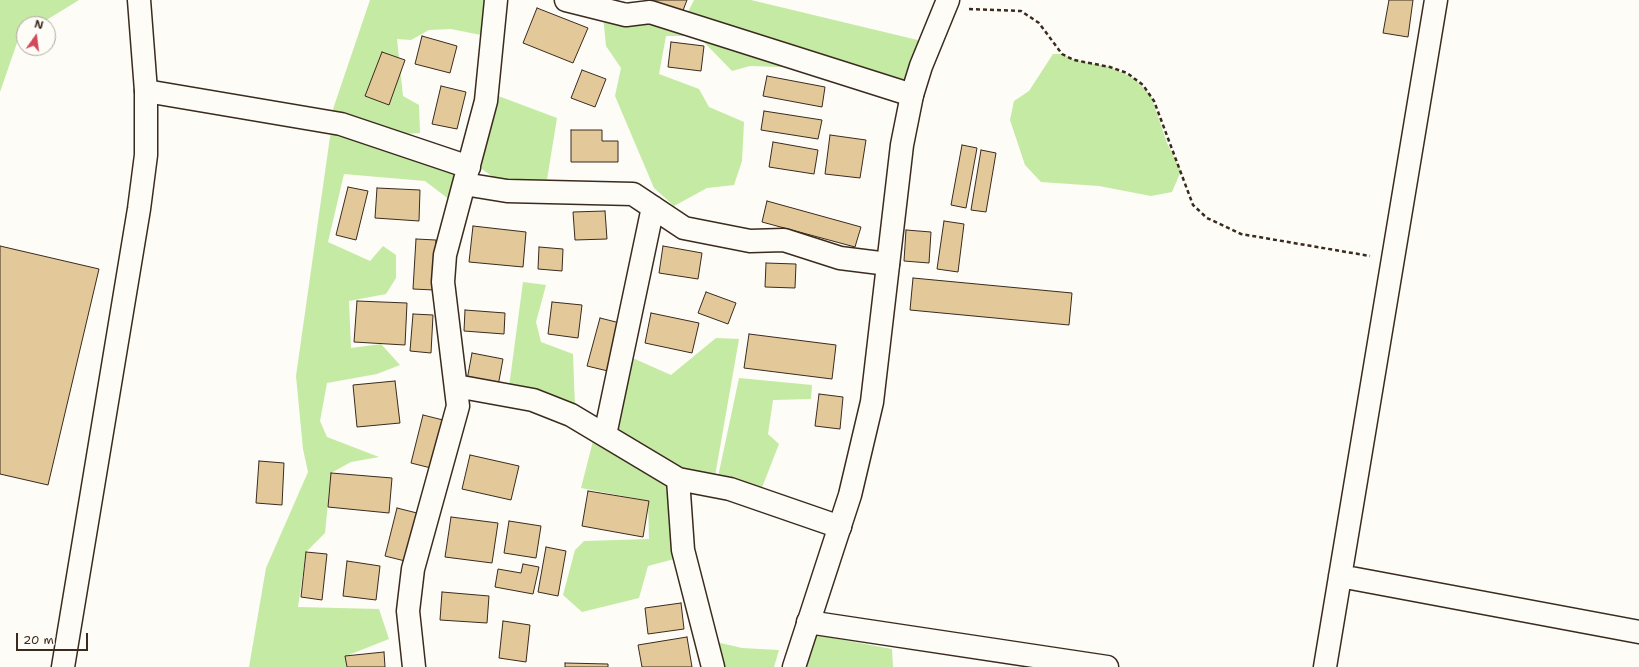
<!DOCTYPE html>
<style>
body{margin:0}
#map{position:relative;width:1639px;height:667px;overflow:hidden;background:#fdfcf7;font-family:"Shantell Sans",sans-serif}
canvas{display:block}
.north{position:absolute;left:16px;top:16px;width:40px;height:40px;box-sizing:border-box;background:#fdfcf7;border:1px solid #afa8a0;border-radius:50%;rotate:14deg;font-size:11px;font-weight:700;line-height:16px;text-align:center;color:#3b2a1e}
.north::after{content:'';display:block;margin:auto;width:14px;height:18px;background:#d1495b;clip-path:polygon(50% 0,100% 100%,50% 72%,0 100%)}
.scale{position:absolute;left:16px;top:633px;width:72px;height:18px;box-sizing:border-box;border:2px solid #3b2a1e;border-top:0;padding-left:5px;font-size:12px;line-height:14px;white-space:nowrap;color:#3b2a1e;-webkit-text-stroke:3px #fdfcf7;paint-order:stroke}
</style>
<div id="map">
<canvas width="1639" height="667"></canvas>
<div class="north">N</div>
<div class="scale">20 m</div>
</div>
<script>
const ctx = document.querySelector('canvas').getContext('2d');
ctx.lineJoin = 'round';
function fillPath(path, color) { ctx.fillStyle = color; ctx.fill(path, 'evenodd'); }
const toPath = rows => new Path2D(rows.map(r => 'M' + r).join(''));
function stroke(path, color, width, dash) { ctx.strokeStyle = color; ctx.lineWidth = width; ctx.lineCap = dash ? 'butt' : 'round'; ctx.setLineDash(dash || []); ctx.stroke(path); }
const green = toPath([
 [0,0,79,0,40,24,24,24,24,34,19,37,0,92],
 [370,0,492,0,481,35,451,29,429,30,411,40,397,39,403,96,419,105,420,133,378,136,331,115],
 [694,0,751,0,930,43,912,95,795,63,780,67,750,66,732,71,698,36,666,36,659,74,699,89,709,107,744,122,742,161,734,185,707,188,674,206,654,188,615,96,621,68,606,46,603,15,683,22],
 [1053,54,1062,54,1074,60,1110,67,1135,79,1151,96,1167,143,1181,171,1172,192,1151,196,1099,186,1041,182,1025,165,1010,120,1014,101,1029,91],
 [493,94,557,118,545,192,496,179,475,164],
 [332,123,462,164,450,200,425,181,344,174,328,242,370,261,383,246,396,255,396,278,386,294,349,301,351,348,381,344,400,365,377,374,327,383,320,421,327,437,379,457,351,462,331,473,325,533,306,552,298,607,379,609,389,639,346,656,346,667,249,667,266,568,308,472,303,449,296,376],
 [523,282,546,285,536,322,541,342,573,354,575,407,509,387],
 [716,338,739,339,715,476,685,470,611,426,628,356,671,375],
 [739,378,812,385,811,399,773,400,768,434,779,444,761,490,718,477],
 [593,441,667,485,674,514,678,558,648,566,639,598,582,612,563,595,575,550,584,541,649,539,648,501,581,488],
 [817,635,892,649,893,667,807,667],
 [716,642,742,648,779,650,774,667,719,667]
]);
const building = toPath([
 [650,0,687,0,682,13,650,0],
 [1389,0,1413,0,1408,37,1383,33,1389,0],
 [537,8,588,28,573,63,523,43,537,8],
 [422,36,457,46,450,73,415,64,422,36],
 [671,42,704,46,701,71,668,67,671,42],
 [382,52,405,60,389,105,365,96,382,52],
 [582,70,606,79,595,107,571,98,582,70],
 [767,76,825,87,822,107,763,96,767,76],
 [441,86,466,92,457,129,432,124,441,86],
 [764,111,822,120,818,139,761,130,764,111],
 [571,130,602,130,602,141,618,141,618,162,571,162,571,130],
 [830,135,866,140,860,178,825,174,830,135],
 [773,142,818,150,814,174,769,167,773,142],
 [962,145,977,148,966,208,951,205,962,145],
 [981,150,996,153,986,212,971,210,981,150],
 [348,187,368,191,356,240,336,235,348,187],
 [377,188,420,190,419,221,375,218,377,188],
 [767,201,861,227,855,247,762,222,767,201],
 [605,211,607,239,575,240,573,212,605,211],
 [944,221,964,224,958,272,937,269,944,221],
 [473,226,526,232,523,267,469,262,473,226],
 [906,230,931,232,929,263,904,261,906,230],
 [416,239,436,240,434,290,413,289,416,239],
 [0,246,99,269,48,485,0,474,0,246],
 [663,246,702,253,698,279,659,273,663,246],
 [539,247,563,249,562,271,538,269,539,247],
 [766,263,796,264,795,288,765,287,766,263],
 [913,278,1072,293,1069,325,910,310,913,278],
 [706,292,736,303,728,324,698,313,706,292],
 [357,301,407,303,405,345,354,342,357,301],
 [552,302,582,305,578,338,548,334,552,302],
 [465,310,505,313,504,334,464,331,465,310],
 [651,313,699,323,692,353,645,343,651,313],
 [413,314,433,315,431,353,410,351,413,314],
 [600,318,620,323,608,371,587,366,600,318],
 [749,334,836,345,832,379,744,368,749,334],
 [472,353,503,359,498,386,467,380,472,353],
 [395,381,400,423,357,427,353,385,395,381],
 [819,394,843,397,840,429,815,426,819,394],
 [423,415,443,420,431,468,411,463,423,415],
 [470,455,519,466,511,500,462,489,470,455],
 [259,461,284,463,282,505,256,503,259,461],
 [331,473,392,478,389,513,328,507,331,473],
 [588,491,649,501,643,537,582,526,588,491],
 [397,508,417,513,405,561,385,556,397,508],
 [451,517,498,523,492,563,445,557,451,517],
 [509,521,541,526,536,558,504,553,509,521],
 [546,547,566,551,558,596,538,592,546,547],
 [306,552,327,554,322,600,301,597,306,552],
 [347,561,380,566,376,600,343,596,347,561],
 [523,564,539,567,533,594,495,587,498,569,521,573,523,564],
 [442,592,489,596,487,623,440,620,442,592],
 [681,603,684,629,648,634,645,608,681,603],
 [503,621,530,625,526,662,499,658,503,621],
 [687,637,692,667,642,667,638,645,687,637],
 [384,652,385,667,347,667,345,656,384,652],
 [565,663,608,664,608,667,565,667,565,663]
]);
const path = toPath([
 [969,9,1021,11,1039,23,1062,54,1074,60,1110,67,1127,73,1143,85,1154,101,1193,205,1207,218,1241,234,1370,256]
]);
const street = toPath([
 [566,0,626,15,650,12,912,95],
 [146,91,341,124,469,167],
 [464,184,507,191,633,194,684,228,750,241,784,240,840,258,888,264],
 [456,386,533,400,571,415,678,479,730,489,840,527],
 [605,435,653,207],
 [678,479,683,550,713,667],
 [1340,576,1639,632],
 [808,622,1107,667],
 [414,667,408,611,413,569,458,406,443,282,445,255,486,101,496,0],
 [1325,667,1436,0]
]);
const secondary = toPath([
 [63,667,139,209,146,155,146,91,139,0],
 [794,667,850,495,872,402,902,145,912,95,921,66,948,0]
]);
fillPath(green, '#c5eaa4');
fillPath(building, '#e3c999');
stroke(building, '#3b2a1e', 1);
stroke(street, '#3b2a1e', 25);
stroke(secondary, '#3b2a1e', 25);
stroke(path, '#3b2a1e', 2.5, [4, 3]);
stroke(street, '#fdfcf7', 22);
stroke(secondary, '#fdfcf7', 22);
</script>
